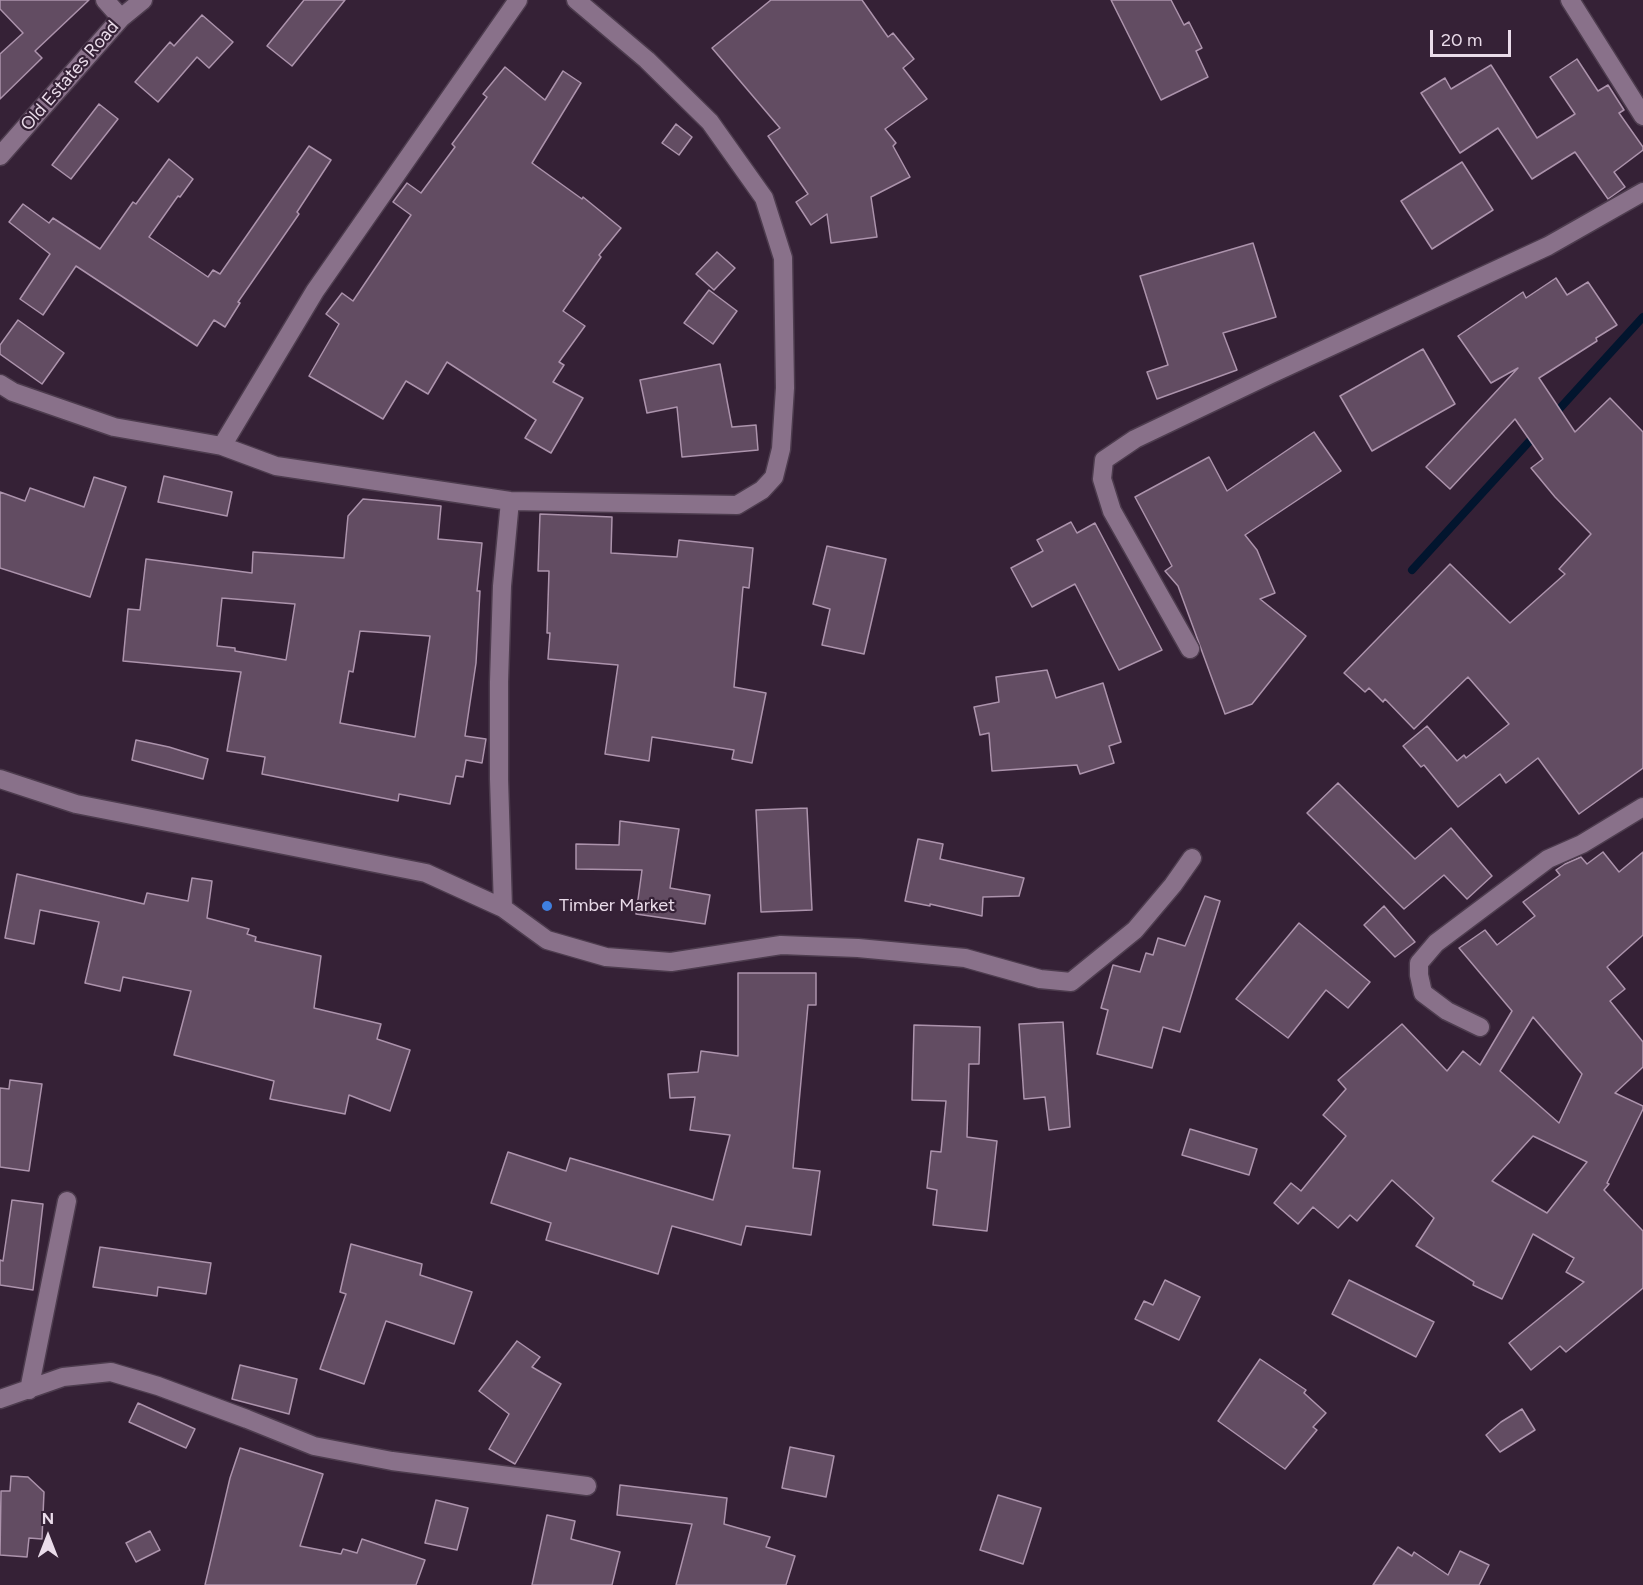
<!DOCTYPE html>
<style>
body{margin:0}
#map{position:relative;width:1643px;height:1585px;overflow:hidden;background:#352136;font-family:Figtree,sans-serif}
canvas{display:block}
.north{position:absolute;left:18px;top:1507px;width:60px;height:60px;-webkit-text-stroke:4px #352136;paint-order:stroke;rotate:0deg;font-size:16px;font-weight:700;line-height:24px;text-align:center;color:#eadcea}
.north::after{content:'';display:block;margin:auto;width:21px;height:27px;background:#eadcea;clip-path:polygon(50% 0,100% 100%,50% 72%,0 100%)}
.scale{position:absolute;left:1430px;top:30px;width:81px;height:27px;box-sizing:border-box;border:3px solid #eadcea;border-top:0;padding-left:8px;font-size:18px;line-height:21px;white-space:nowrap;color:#eadcea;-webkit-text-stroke:4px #352136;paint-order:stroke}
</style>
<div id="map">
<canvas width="1643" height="1585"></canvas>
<div class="north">N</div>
<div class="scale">20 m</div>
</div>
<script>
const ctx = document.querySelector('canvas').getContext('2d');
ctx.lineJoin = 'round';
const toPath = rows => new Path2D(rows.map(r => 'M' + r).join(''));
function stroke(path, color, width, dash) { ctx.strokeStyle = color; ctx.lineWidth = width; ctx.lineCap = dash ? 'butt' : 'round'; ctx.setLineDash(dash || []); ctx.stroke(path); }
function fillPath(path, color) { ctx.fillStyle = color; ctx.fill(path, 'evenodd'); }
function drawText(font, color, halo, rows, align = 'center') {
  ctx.font = font + ' Figtree,sans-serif'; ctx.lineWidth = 4.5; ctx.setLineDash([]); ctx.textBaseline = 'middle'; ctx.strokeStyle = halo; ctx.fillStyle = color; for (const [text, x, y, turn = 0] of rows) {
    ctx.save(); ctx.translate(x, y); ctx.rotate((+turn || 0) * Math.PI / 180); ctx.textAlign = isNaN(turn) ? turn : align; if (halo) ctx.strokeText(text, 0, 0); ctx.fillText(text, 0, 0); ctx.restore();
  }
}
const stream = toPath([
 [1552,417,1643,317],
 [1412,570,1537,433]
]);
const building = toPath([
 [0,0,89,0,35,51,42,58,0,99,0,54,23,33,0,9,0,0],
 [304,0,345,0,292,66,267,46,304,0],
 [771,0,862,0,888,37,893,33,914,59,903,68,927,99,885,129,896,143,893,146,910,177,871,197,877,237,831,243,827,214,811,225,796,202,808,194,768,136,780,128,712,48,771,0],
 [1111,0,1171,0,1184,25,1189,22,1202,48,1196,51,1208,77,1161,100,1111,0],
 [202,15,233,42,209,68,197,57,158,102,135,82,170,42,174,46,202,15],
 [1577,59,1598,91,1608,85,1624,110,1619,113,1643,147,1643,150,1614,172,1625,187,1608,199,1575,152,1532,179,1498,128,1460,153,1421,93,1445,78,1451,89,1491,65,1537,138,1575,114,1550,77,1577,59],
 [505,67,545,100,563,71,581,83,532,163,582,199,583,197,621,228,599,255,601,257,563,311,585,326,559,362,564,365,553,382,583,398,551,453,525,438,536,420,447,362,428,394,406,381,383,419,309,376,339,324,326,314,342,293,353,301,411,215,393,202,407,183,421,193,455,147,452,144,487,97,483,94,505,67],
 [99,104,118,119,71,179,52,165,99,104],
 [676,124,692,137,679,155,662,143,676,124],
 [309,146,331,160,297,212,299,214,238,302,240,303,225,327,214,320,197,346,76,266,43,315,20,299,50,254,9,222,23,204,49,223,53,218,100,249,133,202,136,204,169,159,193,179,180,197,178,196,149,237,208,277,213,270,220,274,309,146],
 [1462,162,1493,210,1432,249,1401,201,1462,162],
 [1253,243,1276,317,1223,333,1237,370,1157,399,1147,372,1168,365,1140,276,1253,243],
 [717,252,735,268,714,290,696,274,717,252],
 [1556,278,1567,295,1588,282,1617,325,1596,338,1597,341,1539,378,1575,432,1610,398,1643,432,1643,768,1579,814,1538,758,1506,783,1500,774,1458,807,1424,765,1421,767,1403,746,1427,726,1457,761,1464,755,1466,758,1509,724,1468,677,1414,729,1385,699,1383,702,1369,688,1365,692,1344,673,1450,564,1510,623,1565,574,1559,569,1591,534,1555,497,1531,468,1543,459,1515,419,1450,489,1426,467,1518,368,1491,383,1458,336,1523,292,1526,298,1556,278],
 [709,290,737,311,713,344,684,323,709,290],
 [18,320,64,353,42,384,0,354,0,345,18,320],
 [1423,349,1455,404,1372,451,1340,396,1423,349],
 [720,364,732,427,756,425,758,450,682,457,677,407,647,413,640,380,720,364],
 [1314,432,1341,471,1245,535,1257,550,1275,593,1260,599,1306,636,1252,704,1225,714,1178,586,1165,571,1172,566,1135,497,1209,457,1227,491,1314,432],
 [164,476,232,492,227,516,158,502,164,476],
 [94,477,126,487,90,597,0,568,0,492,25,501,30,488,84,507,94,477],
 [363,499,441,506,438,539,482,543,477,591,480,591,476,663,465,736,486,739,482,763,466,760,463,777,456,776,450,804,399,794,398,801,262,774,265,757,227,751,241,672,123,661,128,609,140,610,146,559,252,573,253,552,344,558,348,516,363,499],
 [222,598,295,604,286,660,235,651,235,648,217,646,222,598],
 [360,631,430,636,415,737,340,723,349,671,353,672,360,631],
 [540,514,612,517,611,553,677,557,679,540,753,548,749,588,743,587,734,687,766,693,752,763,732,759,734,750,652,737,649,761,605,754,618,665,548,659,550,633,547,633,549,571,538,571,540,514],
 [1071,522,1077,533,1095,523,1162,650,1119,670,1075,584,1032,607,1011,568,1043,551,1037,540,1071,522],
 [827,546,886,559,864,654,822,645,830,609,813,604,827,546],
 [1047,670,1056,698,1103,683,1121,742,1109,746,1114,763,1080,774,1077,765,992,771,989,733,980,735,974,707,999,702,996,677,1047,670],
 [136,740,169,747,208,759,203,779,132,760,136,740],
 [1338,783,1415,859,1451,828,1492,876,1467,899,1444,875,1404,909,1307,813,1338,783],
 [807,808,812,910,761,912,756,810,807,808],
 [620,821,679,829,670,888,710,895,705,924,636,914,642,870,576,869,576,844,619,845,620,821],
 [918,839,943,844,940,859,1024,878,1019,896,983,897,982,916,930,904,930,906,905,901,918,839],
 [1603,852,1619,872,1643,852,1643,935,1607,967,1625,989,1610,1001,1643,1042,1643,1067,1615,1093,1643,1106,1643,1109,1607,1183,1609,1184,1604,1190,1643,1231,1643,1288,1566,1352,1560,1346,1531,1370,1509,1343,1584,1282,1566,1272,1574,1258,1533,1234,1502,1299,1473,1285,1474,1282,1416,1246,1434,1218,1392,1180,1357,1221,1350,1215,1338,1228,1313,1207,1298,1224,1274,1203,1291,1183,1301,1191,1346,1136,1323,1115,1346,1089,1338,1080,1402,1024,1447,1071,1463,1051,1480,1065,1512,1011,1459,948,1485,930,1497,945,1535,916,1523,902,1560,875,1556,870,1565,864,1581,857,1587,864,1603,852],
 [1533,1017,1582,1074,1559,1123,1500,1071,1533,1017],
 [1533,1136,1587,1162,1547,1213,1492,1181,1533,1136],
 [17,874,144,904,147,893,188,901,192,878,212,881,207,918,249,929,247,934,256,937,255,941,321,956,314,1008,381,1024,377,1039,410,1050,390,1111,349,1095,345,1114,270,1099,274,1081,174,1055,191,991,123,977,120,991,85,983,99,922,40,910,34,944,5,938,17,874],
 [1205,896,1220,901,1180,1032,1163,1027,1152,1068,1097,1054,1108,1010,1101,1008,1113,965,1140,972,1146,953,1153,955,1158,938,1185,946,1205,896],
 [1384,906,1415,942,1395,957,1364,925,1384,906],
 [1299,923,1370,982,1348,1008,1326,990,1288,1038,1236,999,1299,923],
 [738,973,816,973,816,1005,808,1005,793,1168,820,1171,811,1235,746,1226,741,1245,672,1226,658,1274,546,1240,551,1223,491,1203,508,1152,566,1171,570,1158,713,1200,730,1135,690,1130,695,1097,670,1098,668,1074,698,1072,701,1051,738,1056,738,973],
 [1063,1022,1070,1127,1049,1130,1045,1097,1024,1099,1019,1024,1063,1022],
 [914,1025,980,1027,979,1064,969,1064,967,1137,997,1141,987,1231,933,1225,937,1190,927,1188,931,1151,941,1152,946,1101,912,1100,914,1025],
 [10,1080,42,1084,29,1171,0,1167,0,1088,9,1089,10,1080],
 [1190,1129,1257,1149,1249,1175,1182,1155,1190,1129],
 [12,1200,43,1204,33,1290,0,1285,0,1260,3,1261,12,1200],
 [351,1244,422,1264,420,1275,472,1292,454,1344,386,1321,364,1384,320,1369,346,1294,340,1292,351,1244],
 [100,1247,211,1263,206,1294,158,1287,157,1296,93,1287,100,1247],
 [1165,1280,1200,1297,1179,1340,1135,1319,1144,1301,1153,1305,1165,1280],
 [1349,1280,1434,1322,1416,1357,1332,1314,1349,1280],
 [517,1341,540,1357,532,1367,561,1384,515,1464,489,1449,509,1414,479,1391,517,1341],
 [1260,1359,1306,1390,1304,1393,1326,1413,1313,1427,1317,1430,1285,1469,1218,1421,1260,1359],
 [240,1365,297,1379,289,1414,232,1399,240,1365],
 [138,1403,195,1429,186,1448,129,1422,138,1403],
 [1522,1409,1535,1430,1500,1452,1486,1435,1501,1422,1522,1409],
 [790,1447,834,1456,826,1497,782,1488,790,1447],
 [240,1448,323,1474,300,1546,341,1554,343,1549,357,1553,362,1539,425,1560,416,1585,205,1585,230,1478,240,1448],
 [11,1476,28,1477,44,1492,42,1539,29,1538,27,1557,0,1555,1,1491,10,1491,11,1476],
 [620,1485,727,1498,724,1524,770,1537,766,1547,795,1556,786,1585,676,1585,692,1524,617,1515,620,1485],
 [998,1495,1041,1508,1023,1564,980,1550,998,1495],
 [436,1500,468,1508,457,1550,425,1543,436,1500],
 [547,1515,575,1521,571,1539,620,1552,612,1585,532,1585,547,1515],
 [150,1531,160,1550,136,1562,126,1543,150,1531],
 [1398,1547,1412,1556,1414,1552,1448,1575,1460,1551,1489,1565,1479,1585,1373,1585,1398,1547]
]);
const minor = toPath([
 [105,0,121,18],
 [1570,0,1643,116],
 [0,156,121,18,143,0],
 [0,384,13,392,114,427,222,446,276,466,510,501,737,505,762,490,774,477,781,449,785,388,783,258,764,198,710,122,647,60,576,0],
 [222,446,315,291,518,0],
 [1190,649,1112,511,1102,479,1104,460,1135,439,1269,375,1548,246,1643,192],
 [0,779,76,804,426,873,503,908,547,940,606,957,671,962,781,945,858,948,965,958,1040,979,1071,982,1135,930,1173,885,1192,858],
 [503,908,499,779,499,682,502,586,510,501],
 [1480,1027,1447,1011,1423,993,1419,975,1419,963,1436,943,1548,859,1582,844,1643,807],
 [29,1390,67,1201],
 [0,1399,63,1377,111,1372,158,1386,247,1419,314,1446,392,1461,587,1486]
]);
const markers = [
 [547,906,6,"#3f7fe0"]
];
const streetNames = [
 ["Old Estates Road",70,76,-49]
];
const poiNames = [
 ["Timber Market",559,906]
];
stroke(stream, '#02152e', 8);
fillPath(building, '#624c62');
stroke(building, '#ac93ac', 1.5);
stroke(minor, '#4d3c4e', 21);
stroke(minor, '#89718a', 18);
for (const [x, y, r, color] of markers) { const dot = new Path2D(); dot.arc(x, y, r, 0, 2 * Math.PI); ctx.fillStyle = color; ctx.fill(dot); stroke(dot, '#352136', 2); }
drawText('18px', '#eadcea', '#352136', streetNames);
drawText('18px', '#eadcea', '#352136', poiNames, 'left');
</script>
